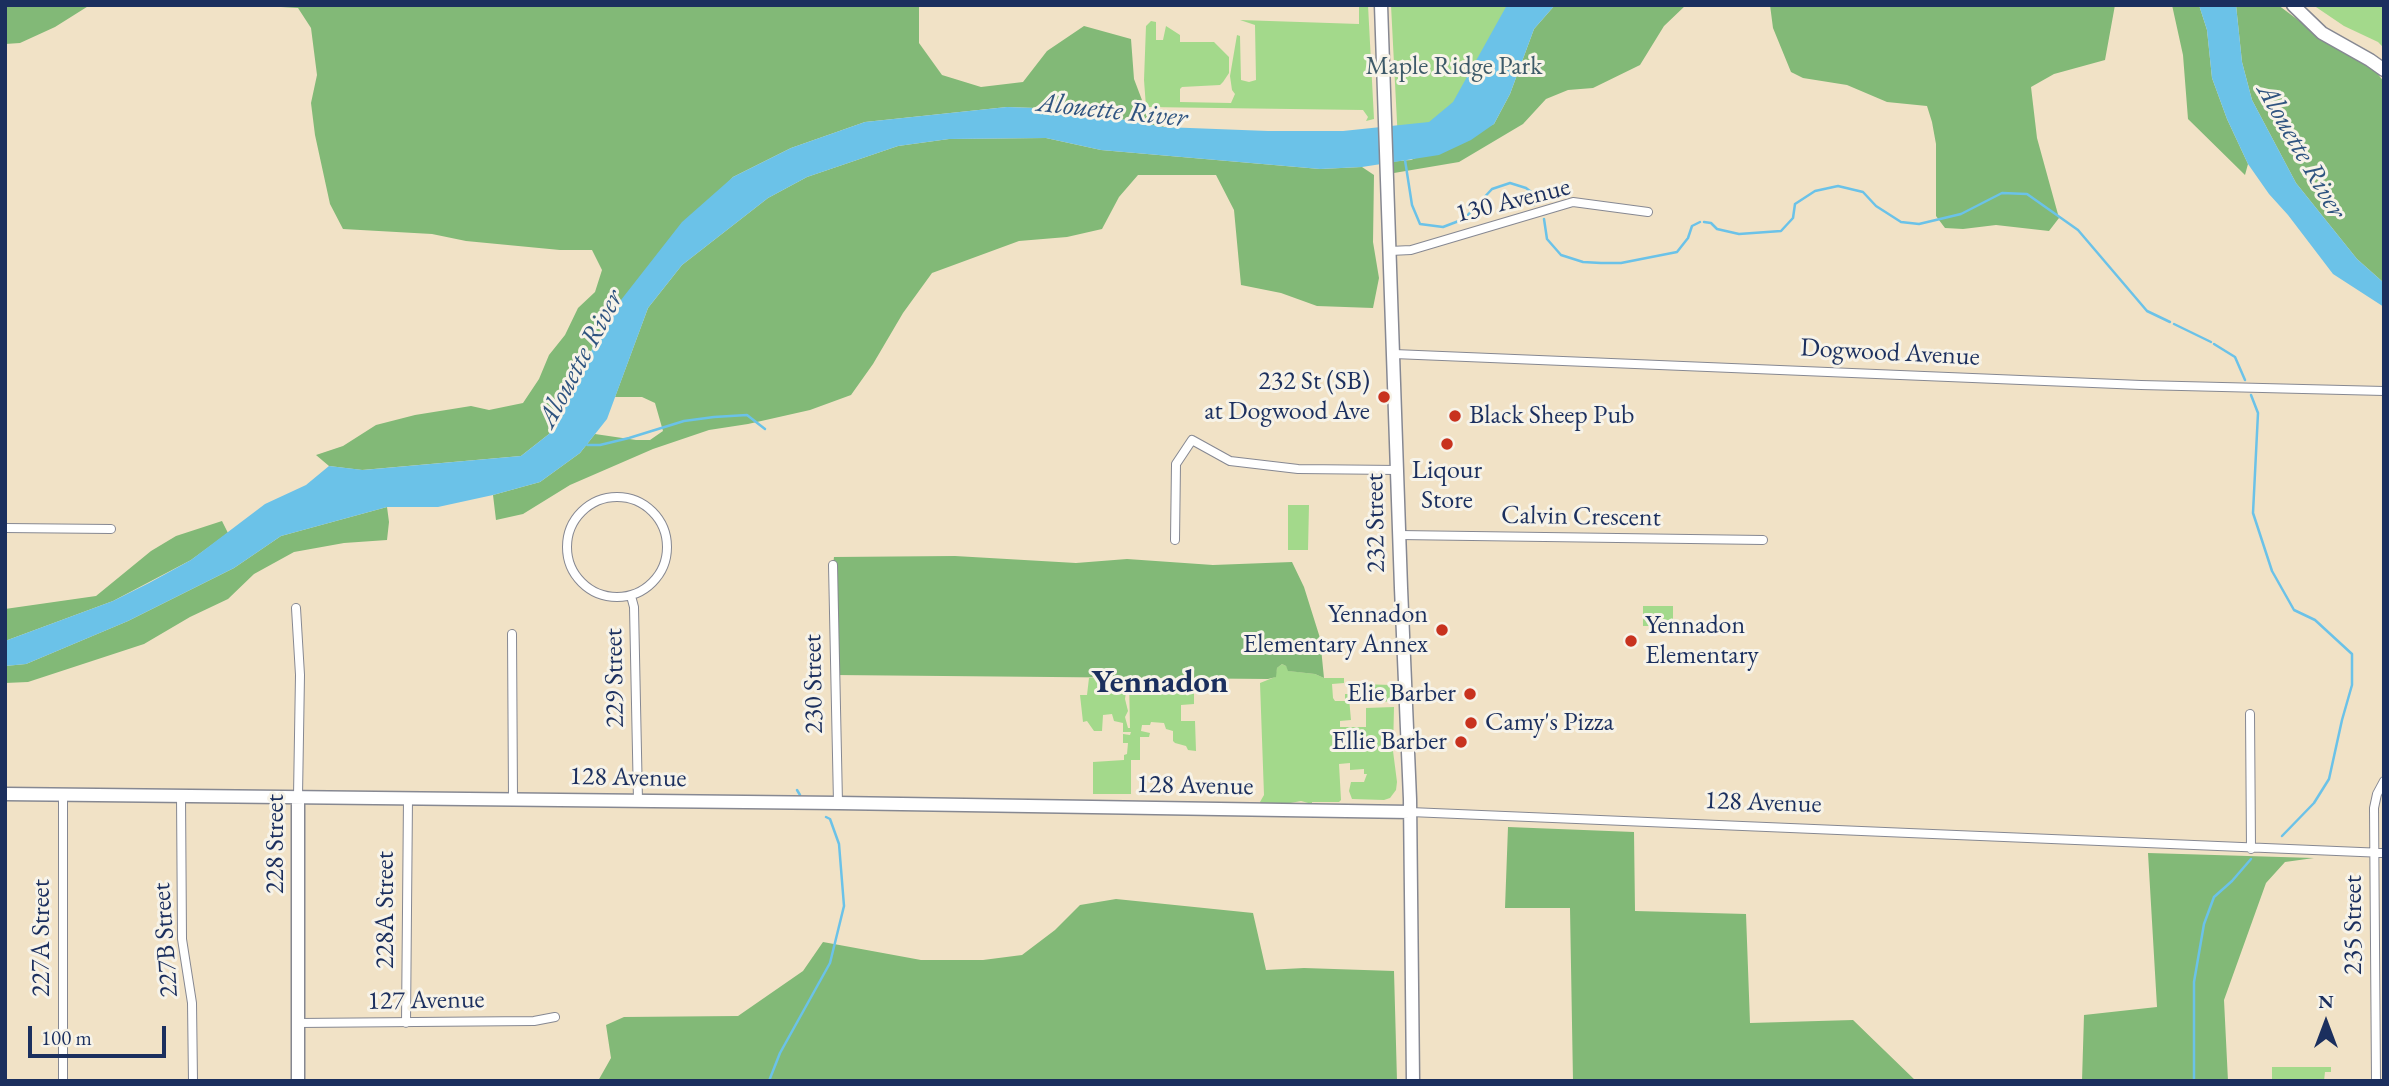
<!DOCTYPE html>
<style>
body{margin:0}
#map{position:relative;width:2389px;height:1086px;overflow:hidden;background:#f1e2c6;font-family:"EB Garamond",serif}
canvas{display:block}
.frame{position:absolute;inset:0;border:7px solid #1b2f5e;pointer-events:none}
.north{position:absolute;left:2291px;top:988px;width:70px;height:70px;-webkit-text-stroke:5px #f7f3e8;paint-order:stroke;rotate:0deg;font-size:19px;font-weight:700;line-height:28px;text-align:center;color:#1b2f5e}
.north::after{content:'';display:block;margin:auto;width:24px;height:32px;background:#1b2f5e;clip-path:polygon(50% 0,100% 100%,50% 72%,0 100%)}
.scale{position:absolute;left:28px;top:1026px;width:138px;height:32px;box-sizing:border-box;border:4px solid #1b2f5e;border-top:0;padding-left:9px;font-size:21px;line-height:24px;white-space:nowrap;color:#1b2f5e;-webkit-text-stroke:5px #f7f3e8;paint-order:stroke}
</style>
<div id="map">
<canvas width="2389" height="1086"></canvas>
<div class="frame"></div>
<div class="north">N</div>
<div class="scale">100 m</div>
</div>
<script>
const ctx = document.querySelector('canvas').getContext('2d');
ctx.lineJoin = 'round';
function fillPath(path, color) { ctx.fillStyle = color; ctx.fill(path, 'evenodd'); }
const toPath = rows => new Path2D(rows.map(r => 'M' + r).join(''));
function stroke(path, color, width, dash) { ctx.strokeStyle = color; ctx.lineWidth = width; ctx.lineCap = dash ? 'butt' : 'round'; ctx.setLineDash(dash || []); ctx.stroke(path); }
function drawText(font, color, halo, rows, align = 'center') {
  ctx.font = font + ' "EB Garamond",serif'; ctx.lineWidth = 6; ctx.setLineDash([]); ctx.textBaseline = 'middle'; ctx.strokeStyle = halo; ctx.fillStyle = color; for (const [text, x, y, turn = 0] of rows) {
    ctx.save(); ctx.translate(x, y); ctx.rotate((+turn || 0) * Math.PI / 180); ctx.textAlign = isNaN(turn) ? turn : align; if (halo) ctx.strokeText(text, 0, 0); ctx.fillText(text, 0, 0); ctx.restore();
  }
}
const green = toPath([
 [1359,5,1368,5,1374,119,1366,121,1368,117,1363,110,1146,107,1144,80,1146,26,1151,21,1156,22,1156,40,1163,40,1166,26,1180,35,1180,42,1214,42,1229,57,1229,73,1223,82,1220,85,1182,87,1180,89,1180,102,1231,103,1235,94,1232,90,1230,76,1237,35,1240,36,1241,80,1249,82,1256,80,1255,25,1240,20,1359,24],
 [1391,5,1555,5,1399,161],
 [2313,5,2384,5,2384,48,2378,42,2344,26],
 [1288,505,1309,505,1308,550,1288,550],
 [1643,606,1673,606,1673,626,1643,626],
 [1282,664,1286,666,1289,671,1315,674,1324,678,1344,678,1344,683,1332,684,1333,698,1335,701,1345,701,1345,694,1352,694,1353,688,1358,684,1392,685,1392,701,1382,702,1371,697,1349,698,1351,720,1340,721,1340,727,1366,727,1366,708,1394,707,1393,751,1397,782,1396,790,1390,798,1384,800,1352,799,1349,791,1351,782,1364,782,1367,774,1364,774,1364,769,1350,770,1350,763,1339,764,1341,800,1339,802,1312,802,1312,804,1301,801,1280,805,1261,804,1260,802,1264,795,1260,683,1275,677,1277,668],
 [1089,678,1109,678,1113,682,1127,685,1125,699,1128,711,1125,717,1128,728,1130,728,1129,680,1194,680,1194,704,1181,705,1181,721,1195,721,1196,751,1188,750,1186,746,1175,743,1173,741,1173,731,1166,729,1164,723,1151,722,1150,725,1142,725,1141,731,1150,733,1149,737,1140,737,1140,760,1131,760,1131,794,1093,794,1093,762,1124,760,1124,755,1127,754,1128,743,1123,743,1123,734,1130,735,1131,732,1123,732,1123,723,1114,721,1112,714,1103,715,1102,731,1094,731,1087,721,1083,722,1080,695,1087,695],
 [2272,1067,2331,1067,2331,1072,2325,1072,2324,1081,2272,1081]
]);
const forest = toPath([
 [5,5,90,5,55,27,20,43,5,44],
 [247,5,919,5,919,43,942,75,981,87,1023,82,1047,51,1084,26,1131,39,1134,79,1145,108,1164,127,1065,109,1007,107,865,122,791,148,733,177,610,314,549,434,521,456,362,470,329,466,316,455,343,446,376,425,415,415,471,406,489,410,523,403,539,379,549,355,565,335,578,308,595,292,602,270,592,250,560,250,466,241,432,234,343,229,330,204,315,135,311,103,317,75,311,28,298,8],
 [1555,5,1686,5,1664,26,1640,65,1593,88,1568,90,1546,99,1523,124,1459,162,1388,174,1388,162,1411,160,1494,124,1510,94,1534,29],
 [1770,5,2115,5,2105,60,2054,74,2031,87,2037,138,2059,218,2049,231,1996,225,1963,229,1945,228,1936,216,1936,144,1932,122,1927,106,1887,102,1847,85,1803,78,1791,72,1773,28],
 [2172,5,2199,5,2207,30,2212,78,2227,119,2248,164,2245,175,2188,119,2183,55],
 [2236,5,2278,5,2333,46,2374,69,2384,82,2384,283,2357,259,2296,183,2252,100,2242,62],
 [1046,138,1101,150,1320,169,1362,167,1374,175,1373,242,1379,278,1373,308,1317,306,1281,293,1241,285,1234,210,1216,175,1138,175,1119,197,1102,229,1067,237,1019,241,932,273,903,313,873,364,851,395,810,410,748,424,709,430,653,449,570,485,523,514,496,520,493,495,540,482,580,453,595,434,636,440,650,440,663,431,655,403,642,397,615,397,648,308,682,265,768,198,807,177,898,146,949,139],
 [387,507,389,522,387,540,344,543,294,552,254,574,228,599,190,617,144,644,28,682,5,683,5,666,26,664,128,621,234,568,281,536],
 [222,521,228,533,191,560,113,601,5,641,5,609,96,596,151,551,176,536],
 [955,556,1076,563,1127,559,1213,565,1292,562,1304,587,1320,638,1324,678,1315,674,1288,671,1286,666,1282,664,1277,668,1276,677,1268,679,835,675,833,565,834,557],
 [1508,827,1634,832,1635,911,1746,914,1750,1023,1853,1020,1916,1081,1573,1081,1570,908,1505,908],
 [2148,853,2314,858,2285,862,2266,883,2224,1000,2228,1081,2082,1081,2084,1015,2157,1007],
 [1116,899,1253,913,1266,970,1304,968,1394,971,1397,1081,598,1081,611,1058,606,1025,624,1017,738,1016,803,971,823,942,921,960,983,960,1022,955,1055,930,1080,905]
]);
const water = toPath([
 [1507,5,1555,5,1534,29,1510,94,1494,124,1471,140,1439,155,1362,167,1320,169,1101,150,1046,138,949,139,898,146,807,177,768,198,682,265,648,308,607,419,580,453,540,482,493,495,438,507,387,507,281,536,234,568,128,621,26,664,5,666,5,641,113,601,149,583,191,560,265,504,306,485,329,466,363,470,521,456,549,434,610,314,682,222,733,177,791,148,865,122,1007,107,1065,109,1164,127,1268,131,1343,131,1429,122,1453,102],
 [2199,5,2236,5,2242,62,2252,100,2296,183,2357,259,2384,283,2384,307,2333,274,2288,215,2269,194,2248,164,2227,119,2212,78,2207,30]
]);
const stream = toPath([
 [1405,160,1412,205,1420,224,1443,227,1464,219,1492,189,1510,183,1526,188,1534,194,1534,205],
 [1544,219,1547,239,1561,255,1583,262,1601,263,1621,263,1677,252,1688,238,1692,226,1700,222],
 [1704,222,1711,223,1717,229,1739,234,1781,231,1793,218,1795,204,1815,191,1838,186,1863,192,1876,206,1901,222,1919,224,1961,214,2002,193,2027,194,2078,230,2147,311,2170,322],
 [2174,324,2211,342],
 [2214,344,2235,357,2245,380],
 [2251,395,2258,413,2253,513,2272,571,2294,610,2315,620,2352,654,2352,685,2342,720,2329,779,2314,803,2282,836],
 [583,443,588,445,600,445,629,438,684,421,714,417,747,415,765,429],
 [797,790,800,795],
 [769,1081,780,1053,830,963,844,906,839,844,830,819,826,817],
 [2194,1081,2194,982,2204,924,2214,897,2232,881,2251,859]
]);
const street = toPath([
 [1390,251,1411,250,1573,202,1648,212],
 [1394,354,2141,385,2384,391],
 '567 547a50 50 0 1 1 100 0a50 50 0 1 1-100 0Z',
 [5,528,111,529],
 [1399,535,1763,540],
 [1175,540,1176,464,1192,440,1230,461,1298,469,1398,470],
 [833,565,838,803],
 [631,596,634,607,638,801],
 [296,608,300,675,298,796],
 [512,634,513,799],
 [2250,714,2251,849],
 [63,794,63,1081],
 [181,795,182,939,192,1003,193,1081],
 [1410,812,2384,853],
 [298,1023,534,1021,555,1017],
 [406,1023,408,798],
 [2376,1081,2374,808,2377,794,2384,781]
]);
const secondary = toPath([
 [1381,5,1401,588,1410,799,1413,1081],
 [2293,5,2322,33,2370,60,2384,70],
 [5,794,838,803,1410,812],
 [298,1081,298,796]
]);
const markers = [
 [1384,397,7,"#c8321e"],
 [1455,416,7,"#c8321e"],
 [1447,444,7,"#c8321e"],
 [1442,630,7,"#c8321e"],
 [1631,641,7,"#c8321e"],
 [1470,694,7,"#c8321e"],
 [1471,723,7,"#c8321e"],
 [1461,742,7,"#c8321e"]
];
const parkNames = [
 ["Maple Ridge Park",1454,67]
];
const streetNames = [
 ["130 Avenue",1513,201,-14],
 ["Dogwood Avenue",1890,353,3],
 ["Calvin Crescent",1581,517,1],
 ["232 Street",1376,523,-91],
 ["229 Street",615,678,-91],
 ["230 Street",814,684,-91],
 ["128 Avenue",628,778,1],
 ["128 Avenue",1195,786,1],
 ["128 Avenue",1763,803,2],
 ["228 Street",276,844,-90],
 ["228A Street",386,910,-90],
 ["235 Street",2354,925,-90],
 ["227A Street",42,938,-90],
 ["227B Street",166,940,-94],
 ["127 Avenue",426,1001,-1]
];
const poiNames = [
 ["232 St (SB)",1370,382],
 ["at Dogwood Ave",1370,412],
 ["Black Sheep Pub",1469,416,"left"],
 ["Liqour",1447,471,"center"],
 ["Store",1447,501,"center"],
 ["Yennadon",1428,615],
 ["Elementary Annex",1428,645],
 ["Yennadon",1645,626,"left"],
 ["Elementary",1645,656,"left"],
 ["Elie Barber",1456,694],
 ["Camy's Pizza",1485,723,"left"],
 ["Ellie Barber",1447,742]
];
const waterNames = [
 ["Alouette River",1112,111,6],
 ["Alouette River",2301,151,60],
 ["Alouette River",581,359,-62]
];
const districtNames = [
 ["Yennadon",1160,683]
];
fillPath(green, '#a3d98b');
fillPath(forest, '#82b977');
fillPath(water, '#6bc2e8');
stroke(stream, '#6bc2e8', 2.5);
stroke(street, '#868892', 10);
stroke(secondary, '#868892', 15);
stroke(street, '#fff', 8);
stroke(secondary, '#fff', 12);
for (const [x, y, r, color] of markers) { const dot = new Path2D(); dot.arc(x, y, r, 0, 2 * Math.PI); ctx.fillStyle = color; ctx.fill(dot); stroke(dot, '#f7f3e8', 2.5); }
drawText('26px', '#3d5a69', '#f7f3e8', parkNames);
drawText('26px', '#1b2f5e', '#f7f3e8', streetNames);
drawText('26px', '#1b2f5e', '#f7f3e8', poiNames, 'right');
drawText('italic 28px', '#2f5480', '#f7f3e8', waterNames);
drawText('bold 33px', '#1b2f5e', '#f7f3e8', districtNames);
</script>
